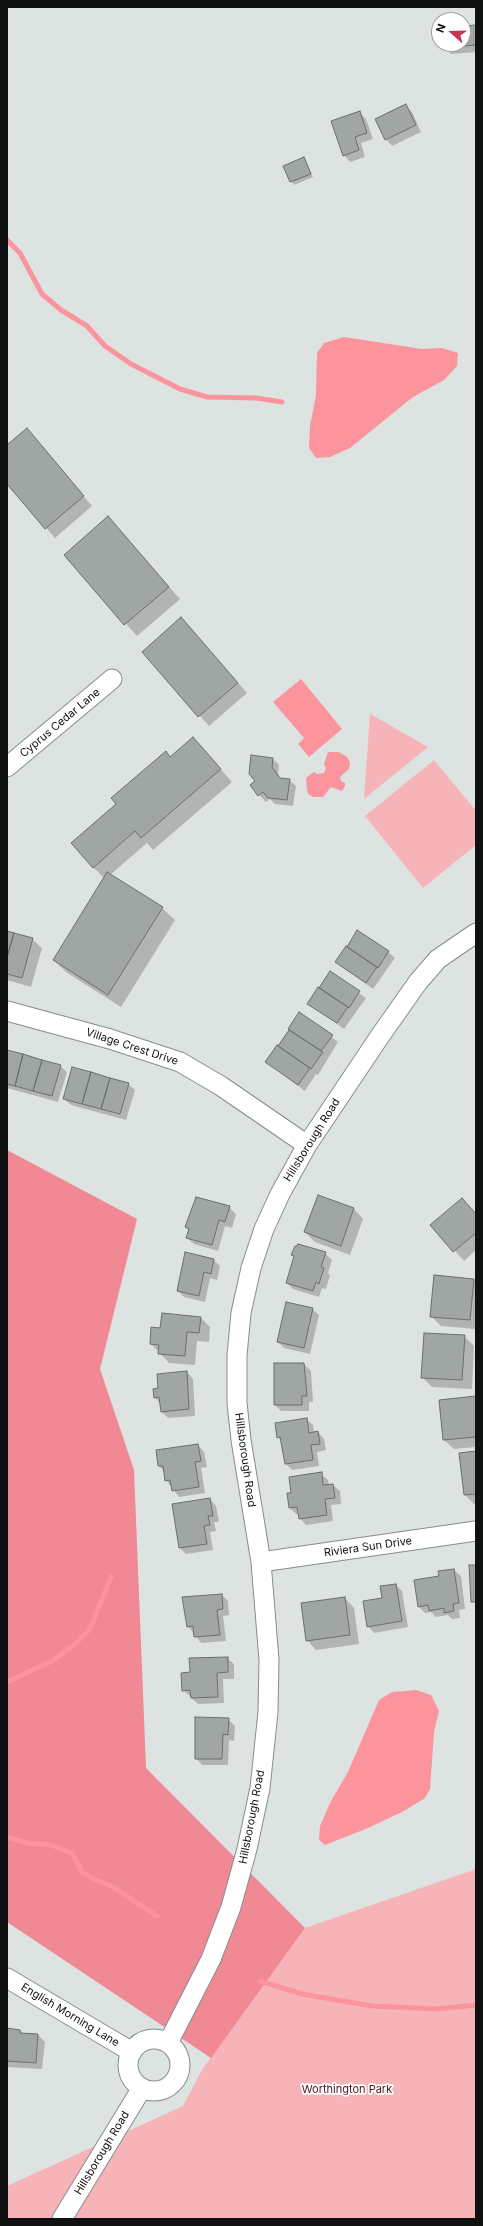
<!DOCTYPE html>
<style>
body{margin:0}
#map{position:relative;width:483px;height:2226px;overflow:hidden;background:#dce3e1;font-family:Inter,sans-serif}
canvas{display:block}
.frame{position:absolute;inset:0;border:8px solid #0f1110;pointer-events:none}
.north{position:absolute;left:431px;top:12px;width:40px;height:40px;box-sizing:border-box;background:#fff;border:1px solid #9fa09f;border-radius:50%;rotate:290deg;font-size:11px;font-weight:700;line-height:16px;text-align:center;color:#0f1110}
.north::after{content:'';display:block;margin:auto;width:14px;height:18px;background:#c63652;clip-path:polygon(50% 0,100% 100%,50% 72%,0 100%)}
</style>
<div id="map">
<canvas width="483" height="2226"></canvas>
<div class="frame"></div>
<div class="north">N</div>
</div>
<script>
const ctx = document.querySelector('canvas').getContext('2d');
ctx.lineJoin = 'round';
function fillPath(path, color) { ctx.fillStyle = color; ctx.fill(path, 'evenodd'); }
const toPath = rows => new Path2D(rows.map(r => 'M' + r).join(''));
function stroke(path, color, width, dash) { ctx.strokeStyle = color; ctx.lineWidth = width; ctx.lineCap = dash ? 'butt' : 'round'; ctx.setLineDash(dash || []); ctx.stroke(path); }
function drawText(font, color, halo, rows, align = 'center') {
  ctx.font = font + ' Inter,sans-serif'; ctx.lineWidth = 3.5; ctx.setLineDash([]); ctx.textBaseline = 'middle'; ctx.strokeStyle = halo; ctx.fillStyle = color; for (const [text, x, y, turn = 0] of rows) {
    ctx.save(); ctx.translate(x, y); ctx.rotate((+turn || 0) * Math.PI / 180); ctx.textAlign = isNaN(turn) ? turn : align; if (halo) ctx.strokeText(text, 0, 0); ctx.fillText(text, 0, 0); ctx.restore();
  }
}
const green = toPath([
 [370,714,428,747,364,799],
 [434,760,476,811,476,845,423,888,365,816],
 [476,1869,476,2219,7,2219,7,2186,183,2106,203,2068,305,1928]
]);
const forest = toPath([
 [7,1150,137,1219,100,1369,134,1470,146,1768,305,1928,211,2058,7,1922]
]);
const water = toPath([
 [344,337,422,349,442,348,458,353,457,366,444,380,413,397,350,448,330,457,316,458,309,448,310,426,316,395,317,353,324,343],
 [301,679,342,729,309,757,298,744,304,738,273,702],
 [328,752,339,752,347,757,350,762,349,769,340,777,341,781,345,783,345,786,342,791,331,787,323,797,313,797,308,794,307,790,306,778,314,772,317,774,324,773,326,768,324,764],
 [416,1690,431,1695,439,1711,434,1732,430,1789,425,1798,402,1812,368,1828,325,1845,319,1840,320,1826,331,1801,348,1772,379,1700,392,1692]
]);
const shadow = toPath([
 [463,21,466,27,476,26,476,52,451,54,445,47,445,44,463,44],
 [406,106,412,112,421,132,392,146,386,139],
 [359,112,366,119,373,139,361,143,365,157,350,162,344,155],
 [304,159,313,177,294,185,284,167],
 [27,429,92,506,55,538,7,482,7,446],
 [108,518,180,599,137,636,65,555],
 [190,628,247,693,209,726,143,652],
 [193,738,232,782,153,850,147,843,110,875,162,908,175,920,121,1007,66,972,54,960,105,879,93,867],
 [272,758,279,765,278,774,281,779,289,780,296,786,293,806,275,804,270,799,266,802,251,786,256,782],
 [7,932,32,939,42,948,31,987,7,980],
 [388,952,395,958,373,989,336,962],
 [330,973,366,998,344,1029,308,1003],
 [299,1014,338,1042,318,1075,316,1074,305,1091,267,1062,278,1048],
 [7,1051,60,1066,67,1072,58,1102,7,1088],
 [128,1084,135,1090,126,1120,71,1105,64,1099],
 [318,1196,354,1209,363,1219,350,1255,315,1242,305,1232],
 [462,1199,476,1214,476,1250,464,1261,432,1225],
 [229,1207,236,1214,232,1228,225,1226,218,1251,194,1244,187,1238,189,1231,186,1227],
 [325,1253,332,1260,328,1273,330,1275,326,1289,322,1288,319,1297,293,1289,287,1283,295,1258,292,1255],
 [213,1259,220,1266,217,1280,210,1278,205,1302,184,1297,178,1291],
 [474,1280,476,1283,476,1329,441,1326,431,1316],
 [312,1309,319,1315,310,1354,284,1348,278,1342],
 [200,1317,210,1327,209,1342,197,1341,195,1365,169,1363,151,1344,161,1329],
 [464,1336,474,1346,472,1389,432,1387,422,1377],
 [304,1364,311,1371,313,1402,309,1402,309,1411,281,1411,275,1405],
 [187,1372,193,1379,195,1416,168,1418,162,1412,161,1404,154,1397,159,1389],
 [476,1397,476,1447,454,1449,444,1440],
 [306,1419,313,1425,314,1433,318,1432,324,1439,326,1450,317,1452,319,1466,292,1470,286,1464,282,1441,278,1437],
 [198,1445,204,1452,207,1467,201,1468,205,1493,179,1497,166,1480,165,1472,159,1466],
 [476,1452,476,1504,474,1504,465,1495],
 [321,1474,328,1480,329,1485,333,1485,340,1491,341,1504,331,1505,333,1521,306,1525,300,1518,299,1514,296,1514,290,1508,292,1493],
 [210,1499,216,1506,219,1522,214,1522,216,1531,210,1532,213,1550,186,1554,180,1548],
 [454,1570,461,1576,465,1609,459,1610,460,1618,452,1619,448,1615,436,1617,431,1612,425,1613,419,1607,440,1577],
 [396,1585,402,1591,408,1627,374,1633,368,1626],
 [222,1595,228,1601,229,1615,223,1616,226,1641,201,1643,188,1626],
 [345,1598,354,1608,359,1644,316,1650,307,1640],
 [227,1658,234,1664,234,1679,223,1679,224,1703,198,1704,183,1690,191,1673],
 [228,1719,235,1726,234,1741,229,1740,228,1765,202,1765,196,1758],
 [7,2029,20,2030,24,2034,38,2035,45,2042,42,2069,7,2067]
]);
const stream = toPath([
 [7,240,20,253,42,294,61,310,87,326,105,346,131,364,180,389,207,397,256,398,282,402],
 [7,1682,52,1661,73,1646,90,1629,111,1577],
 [7,1837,28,1843,51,1845,72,1853,82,1872,94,1879,113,1887,157,1916],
 [260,1981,302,1994,372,2006,437,2009,476,2005]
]);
const building = toPath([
 [460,16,460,20,442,20,441,18,460,16],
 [476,25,476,45,444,48,444,44,463,44,463,26,476,25],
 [406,104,416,125,385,140,375,119,406,104],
 [360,111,367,133,355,137,359,150,343,156,331,121,360,111],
 [304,157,311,174,290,182,283,166,304,157],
 [27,428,84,496,45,529,7,484,7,445,27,428],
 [108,516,169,587,124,625,64,555,108,516],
 [181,617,238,683,198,717,142,652,181,617],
 [193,737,221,769,141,838,135,831,93,868,71,843,116,804,111,798,166,751,170,757,193,737],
 [251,755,273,758,272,767,280,778,290,779,287,800,268,798,263,792,258,796,250,785,255,781,249,774,251,755],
 [107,872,163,907,108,995,53,960,107,872],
 [357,930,389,951,378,968,347,947,357,930],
 [7,931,14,933,7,957,7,931],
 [14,933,33,938,22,978,7,974,7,957,14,933],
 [346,946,377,967,366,983,335,962,346,946],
 [330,971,360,991,349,1008,319,988,330,971],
 [318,987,348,1007,337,1023,307,1004,318,987],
 [299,1012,333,1035,321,1051,288,1029,299,1012],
 [289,1030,323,1052,311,1069,278,1046,289,1030],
 [277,1045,310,1068,298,1085,265,1062,277,1045],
 [7,1050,23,1054,15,1086,7,1084,7,1050],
 [23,1054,42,1060,33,1091,15,1086,23,1054],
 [42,1060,61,1065,52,1096,33,1091,42,1060],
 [72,1067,91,1072,82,1104,63,1099,72,1067],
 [91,1072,110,1078,101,1109,82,1104,91,1072],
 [110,1078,129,1083,120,1114,101,1109,110,1078],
 [318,1195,354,1208,341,1246,304,1232,318,1195],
 [196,1197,230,1206,225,1222,219,1220,212,1245,186,1238,189,1229,185,1227,196,1197],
 [462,1198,476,1214,476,1233,453,1252,430,1225,462,1198],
 [298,1244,326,1252,321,1267,324,1268,319,1284,316,1282,313,1291,286,1283,294,1256,291,1255,295,1246,297,1246,298,1244],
 [185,1252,214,1259,211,1274,204,1272,199,1296,177,1291,185,1252],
 [434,1275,474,1279,470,1320,430,1317,434,1275],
 [286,1302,313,1308,304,1348,277,1342,286,1302],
 [162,1313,201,1317,199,1333,187,1332,185,1356,158,1354,159,1345,150,1344,151,1327,160,1328,162,1313],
 [424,1333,465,1335,462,1380,421,1378,424,1333],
 [274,1363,304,1363,307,1396,302,1396,302,1405,274,1405,274,1363],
 [187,1371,189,1409,161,1412,159,1397,154,1398,153,1389,158,1388,157,1374,187,1371],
 [476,1396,476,1437,443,1440,439,1400,476,1396],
 [307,1418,309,1433,318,1431,320,1444,311,1445,313,1460,285,1464,280,1437,277,1438,275,1423,307,1418],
 [198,1444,201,1461,195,1462,199,1487,172,1491,170,1480,165,1481,163,1466,158,1466,156,1450,198,1444],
 [476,1451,476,1494,464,1495,459,1453,476,1451],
 [322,1472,323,1485,333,1484,335,1498,325,1499,327,1515,299,1519,297,1507,289,1508,287,1493,291,1493,289,1477,322,1472],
 [210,1498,213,1516,208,1516,210,1525,204,1526,207,1544,179,1548,172,1504,210,1498],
 [469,1565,476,1565,476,1602,471,1602,469,1565],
 [454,1569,459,1603,453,1604,454,1611,444,1613,444,1608,429,1611,428,1605,418,1607,414,1580,439,1576,438,1571,454,1569],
 [396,1584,402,1621,367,1627,363,1601,382,1598,380,1586,396,1584],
 [222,1594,223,1609,217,1610,220,1635,194,1637,193,1626,187,1627,182,1597,222,1594],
 [345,1597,350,1635,306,1641,301,1603,345,1597],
 [228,1657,228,1672,217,1673,218,1697,191,1698,190,1690,182,1691,181,1673,190,1672,189,1658,228,1657],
 [195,1717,229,1718,228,1735,223,1734,222,1759,195,1759,195,1717],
 [7,2028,20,2030,20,2033,38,2034,36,2063,7,2061,7,2028]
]);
const minor = toPath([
 [7,767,112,679],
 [7,1011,110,1039,180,1062,221,1086,307,1145],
 [261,1562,476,1531],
 [7,1978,132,2052],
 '128 2065a26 26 0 1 1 52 0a26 26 0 1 1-52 0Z',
 [168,2043,211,1959,231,1907,247,1849,260,1788,268,1712,269,1660,261,1562,241,1440,237,1403,237,1355,241,1313,251,1268,264,1229,280,1194,307,1145,380,1036,418,982,438,959,476,933],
 [62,2219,142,2088]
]);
const streetNames = [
 ["Cyprus Cedar Lane",60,723,-40],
 ["Village Crest Drive",132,1047,18],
 ["Hillsborough Road",312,1140,-58],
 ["Hillsborough Road",245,1460,82],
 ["Riviera Sun Drive",368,1547,-8],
 ["Hillsborough Road",252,1817,-79],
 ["English Morning Lane",70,2015,31],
 ["Hillsborough Road",102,2153,-59]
];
const parkNames = [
 ["Worthington Park",347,2090]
];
fillPath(green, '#f6b4b9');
fillPath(forest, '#f08993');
fillPath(water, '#fc949e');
fillPath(shadow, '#0003');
stroke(stream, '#fc949e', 5);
fillPath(building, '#9fa6a3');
stroke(building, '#696f6d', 1);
stroke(minor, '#868d8a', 21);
stroke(minor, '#fff', 19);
drawText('11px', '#0f1110', '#fff', streetNames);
drawText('11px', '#52121e', '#fff', parkNames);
</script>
